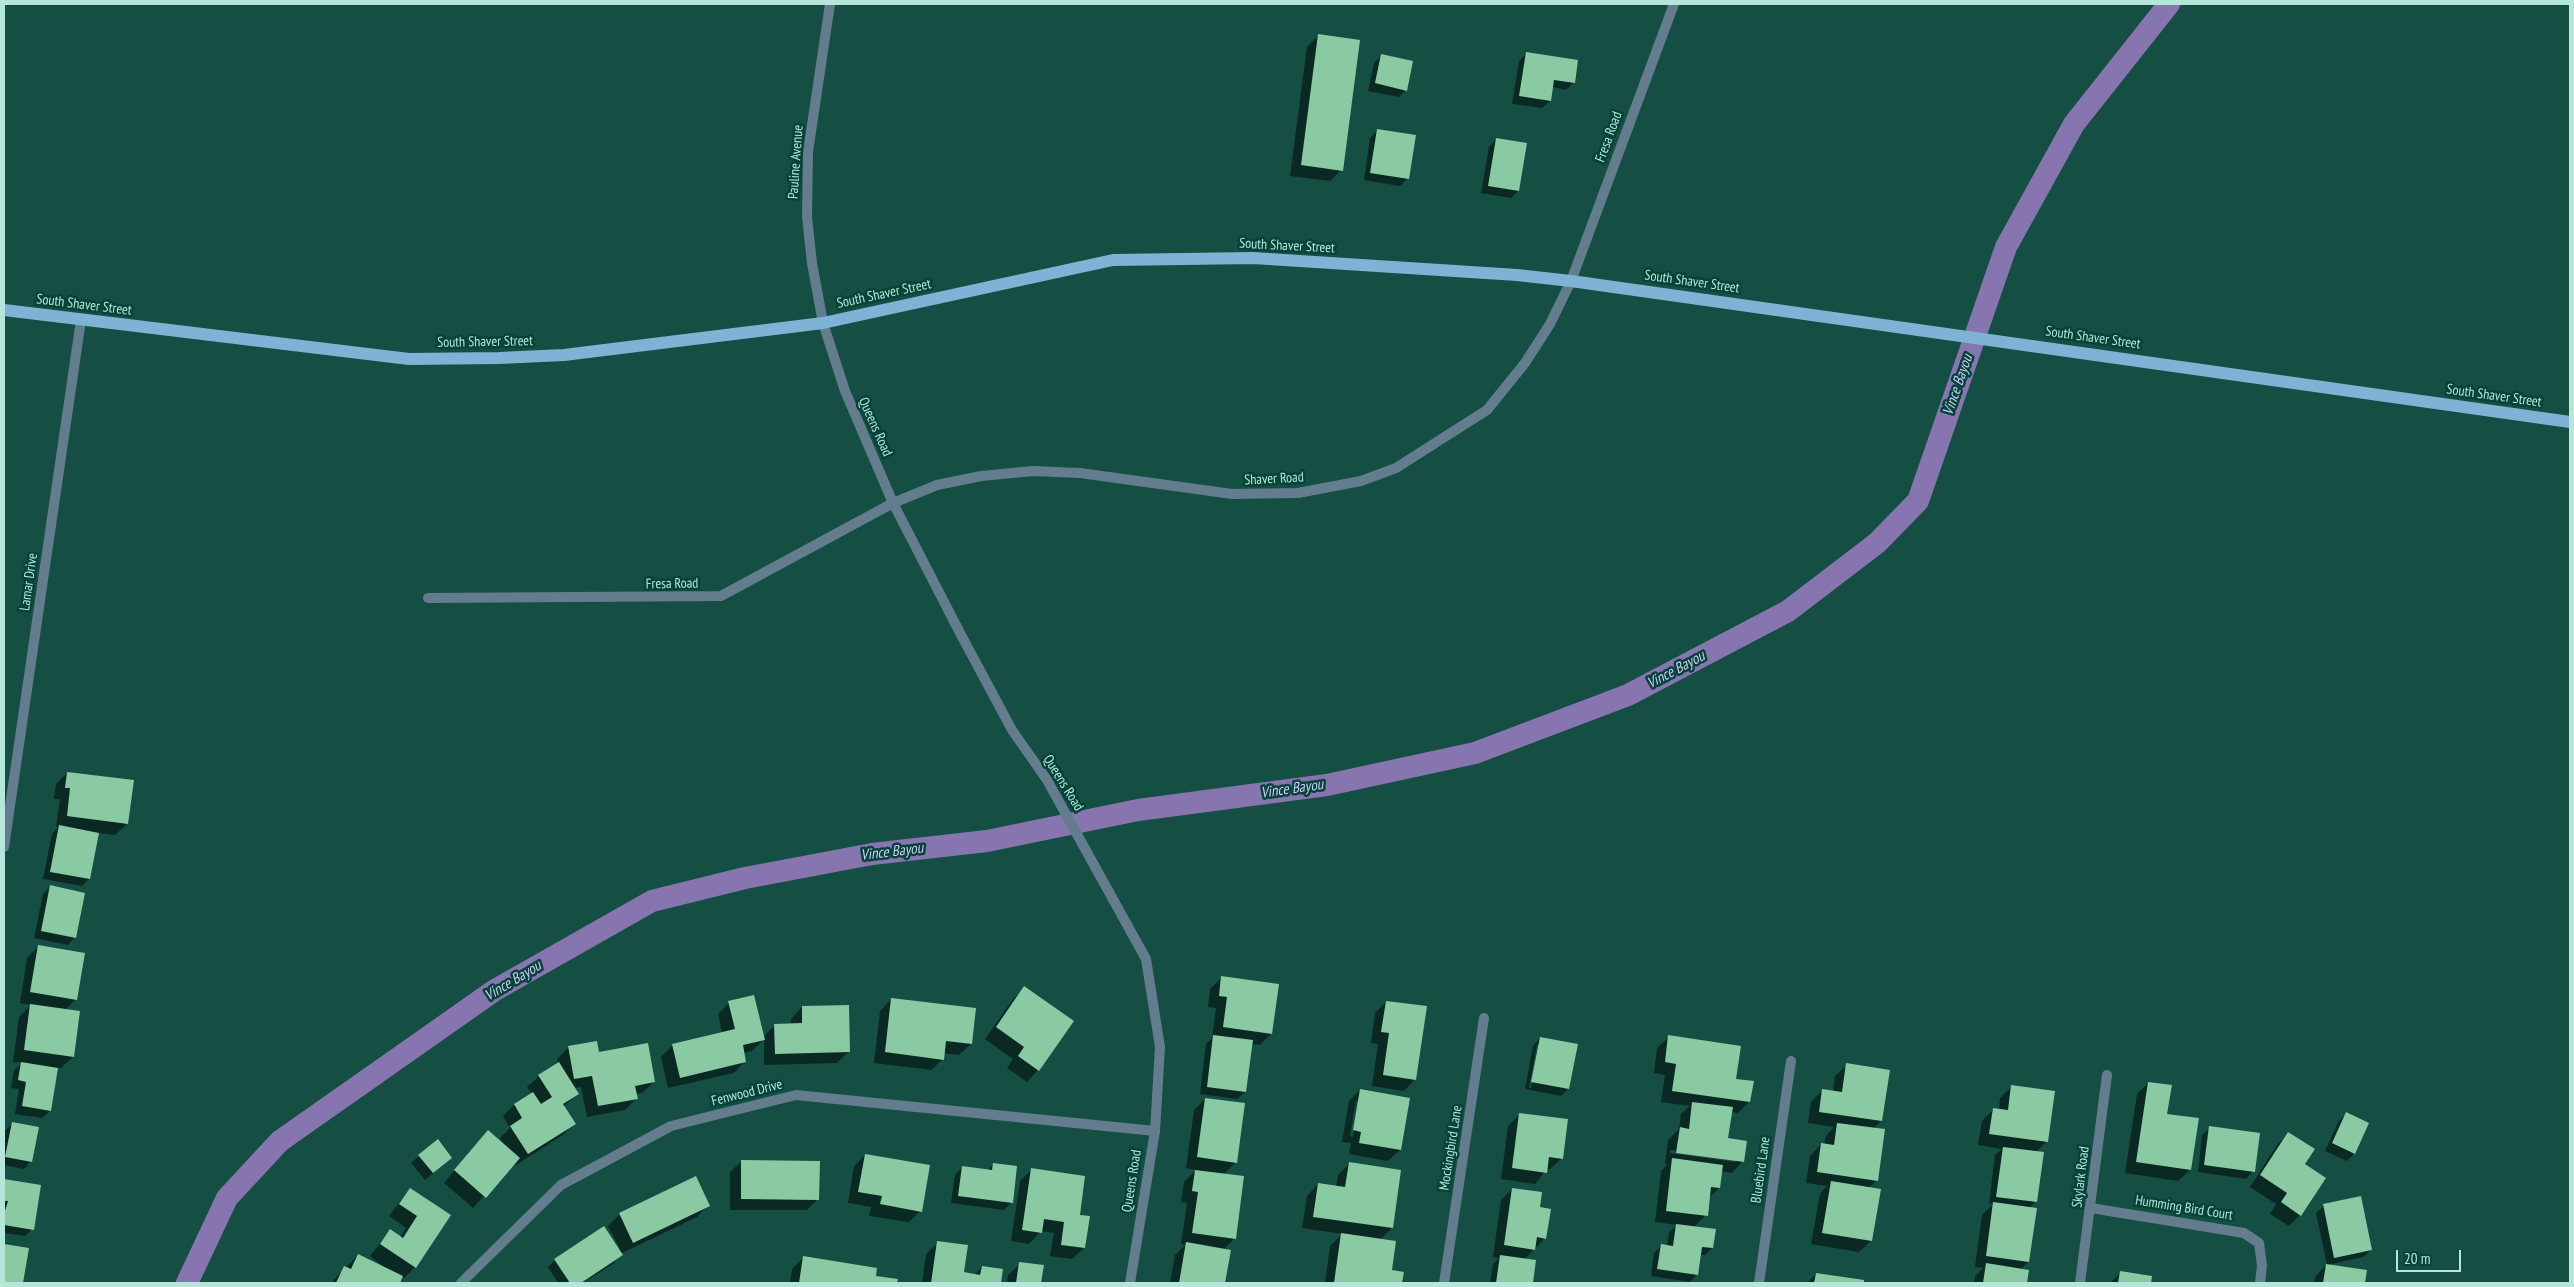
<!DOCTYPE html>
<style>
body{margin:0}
#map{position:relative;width:2574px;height:1287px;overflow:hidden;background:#154e43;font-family:"PT Sans Narrow",sans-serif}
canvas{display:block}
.frame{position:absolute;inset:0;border:5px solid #b6e5d9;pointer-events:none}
.scale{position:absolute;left:2396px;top:1250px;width:65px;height:22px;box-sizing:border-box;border:2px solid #b6e5d9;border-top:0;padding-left:6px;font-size:15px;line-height:18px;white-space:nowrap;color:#b6e5d9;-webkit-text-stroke:4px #054439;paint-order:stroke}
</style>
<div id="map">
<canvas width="2574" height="1287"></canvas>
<div class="frame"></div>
<div class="scale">20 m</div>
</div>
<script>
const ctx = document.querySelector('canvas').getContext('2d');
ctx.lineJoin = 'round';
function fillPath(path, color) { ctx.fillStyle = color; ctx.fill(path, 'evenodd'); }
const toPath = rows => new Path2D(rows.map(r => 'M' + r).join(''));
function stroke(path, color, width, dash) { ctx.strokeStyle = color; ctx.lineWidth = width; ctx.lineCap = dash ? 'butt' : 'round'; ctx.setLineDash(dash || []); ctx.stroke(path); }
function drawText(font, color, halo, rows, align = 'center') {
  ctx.font = font + ' "PT Sans Narrow",sans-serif'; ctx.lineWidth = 5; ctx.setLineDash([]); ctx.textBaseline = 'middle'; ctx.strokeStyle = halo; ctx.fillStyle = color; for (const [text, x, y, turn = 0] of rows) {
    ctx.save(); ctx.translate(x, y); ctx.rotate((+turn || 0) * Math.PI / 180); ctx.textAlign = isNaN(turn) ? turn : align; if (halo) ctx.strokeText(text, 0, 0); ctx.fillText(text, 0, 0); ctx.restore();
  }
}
const shadow = toPath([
 [1319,35,1341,170,1330,181,1290,176,1307,47],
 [1527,53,1574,82,1566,90,1552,87,1550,101,1542,108,1512,104,1519,61],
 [1381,56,1406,90,1399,97,1368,91,1374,63],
 [1378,130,1408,178,1400,186,1364,180,1370,138],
 [1496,139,1518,191,1511,198,1481,193,1489,147],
 [67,773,127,824,115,835,98,833,89,879,82,886,43,879,52,834,58,827,56,827,60,799,54,799,56,784],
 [50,887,75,937,68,945,34,938,43,894],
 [39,946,76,999,65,1010,79,1012,73,1057,61,1068,57,1068,50,1111,42,1118,15,1114,19,1089,11,1088,14,1070,22,1063,13,1062,19,1017,31,1005,20,1003,27,958],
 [1222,977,1271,1034,1260,1045,1251,1044,1245,1092,1237,1099,1200,1094,1206,1044,1212,1038,1216,1008,1208,1007,1210,989],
 [1025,988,1038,1070,1027,1082,1007,1068,1013,1059,985,1039,1013,999],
 [891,999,971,1044,959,1055,943,1053,943,1059,931,1070,874,1063,880,1011],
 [1386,1002,1415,1079,1404,1091,1372,1086,1378,1044,1371,1043,1375,1013],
 [729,1003,763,1037,775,1025,791,1025,791,1019,802,1007,848,1052,837,1063,764,1065,764,1039,752,1051,743,1053,745,1061,734,1073,668,1088,661,1057,673,1045,722,1033,718,1014],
 [1669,1037,1734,1080,1749,1102,1738,1113,1731,1112,1727,1139,1743,1161,1732,1173,1721,1171,1719,1188,1709,1198,1706,1215,1694,1227,1712,1248,1705,1255,1700,1255,1697,1274,1690,1282,1651,1276,1654,1253,1661,1246,1667,1246,1669,1232,1677,1225,1655,1222,1661,1171,1668,1164,1665,1164,1668,1140,1679,1129,1681,1114,1690,1106,1661,1102,1665,1075,1654,1073,1657,1048],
 [1670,1150,1735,1159,1735,1162,1670,1153],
 [1540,1038,1568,1089,1561,1096,1525,1089,1533,1046],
 [1537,1045,1540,1045,1531,1088,1529,1088],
 [568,1048,598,1053,654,1082,642,1093,635,1094,636,1099,625,1110,587,1117,581,1087,574,1088,578,1094,563,1107,574,1124,563,1135,516,1165,514,1162,473,1208,444,1183,477,1143,503,1144,500,1138,510,1128,503,1116,514,1105,532,1094,527,1087,539,1076,558,1064,557,1059],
 [1847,1065,1881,1121,1873,1129,1877,1180,1869,1188,1879,1190,1871,1241,1859,1252,1811,1244,1820,1194,1827,1186,1806,1183,1810,1156,1821,1144,1824,1145,1826,1136,1834,1127,1808,1123,1811,1102,1823,1090,1833,1092,1835,1076],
 [2148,1083,2166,1115,2190,1170,2178,1181,2125,1173,2137,1094],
 [2012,1086,2046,1142,2036,1152,2036,1201,2029,1209,2028,1262,2020,1270,2028,1271,2026,1283,1974,1283,1975,1276,1983,1268,1975,1267,1982,1215,1993,1204,1989,1204,1995,1155,2002,1149,1978,1145,1982,1121,1993,1110,1999,1110,2000,1098],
 [1360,1090,1400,1150,1388,1161,1349,1154,1351,1143,1342,1142,1349,1101],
 [1356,1101,1359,1101,1353,1137,1350,1136],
 [1205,1099,1236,1162,1223,1175,1234,1239,1223,1250,1229,1251,1224,1283,1170,1283,1175,1255,1185,1245,1181,1244,1187,1203,1181,1202,1184,1182,1196,1170,1186,1168,1194,1110],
 [1520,1114,1562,1158,1550,1169,1547,1169,1535,1184,1501,1179,1508,1126],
 [2346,1114,2368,1124,2354,1154,2347,1161,2325,1151,2339,1121],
 [12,1124,31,1161,24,1169,4,1165,5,1131],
 [2210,1128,2253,1171,2246,1179,2198,1172,2202,1135],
 [2289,1133,2300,1215,2289,1226,2270,1214,2276,1204,2250,1187,2277,1145],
 [865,1155,920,1211,909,1222,869,1216,871,1207,848,1203,854,1166],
 [419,1156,451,1158,425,1180,411,1163],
 [742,1161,818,1199,807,1210,730,1210,730,1172],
 [994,1164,1011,1203,1004,1210,951,1203,955,1175,962,1167,987,1171],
 [1349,1164,1392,1228,1380,1240,1390,1271,1402,1273,1401,1283,1325,1283,1330,1246,1342,1234,1302,1228,1307,1196,1318,1184,1336,1187,1338,1175],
 [1032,1169,1078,1216,1084,1248,1072,1259,1050,1256,1054,1233,1041,1231,1029,1244,1011,1241,1020,1181],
 [4,1180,40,1186,32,1229,25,1236,4,1233],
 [410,1189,449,1215,415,1267,404,1278,401,1277,398,1283,331,1283,358,1255,385,1268,370,1256,390,1231,400,1237,406,1228,389,1216],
 [1512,1189,1545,1238,1524,1260,1534,1261,1531,1283,1490,1283,1493,1264,1499,1258,1493,1257,1501,1200],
 [708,1205,697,1217,620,1254,614,1263,583,1283,558,1283,548,1267,555,1260,620,1249,608,1226,620,1214],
 [2324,1206,2371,1250,2363,1257,2327,1265,2316,1213],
 [938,1243,962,1273,974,1275,982,1267,1002,1270,1000,1283,922,1283,926,1254],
 [4,1245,28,1249,22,1283,4,1283],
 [803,1258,874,1277,896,1280,896,1283,790,1283,792,1269],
 [1020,1264,1042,1266,1040,1283,1007,1283,1008,1275],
 [2326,1265,2366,1271,2364,1283,2314,1283,2315,1277],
 [2121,1272,2150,1277,2149,1283,2110,1283],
 [1816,1274,1863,1281,1862,1283,1807,1283]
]);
const canal = toPath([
 [187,1283,227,1198,280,1141,495,990,652,901,745,878,872,854,987,841,1138,810,1327,785,1475,753,1628,695,1788,611,1877,543,1918,501,2006,247,2074,124,2169,4]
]);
const building = toPath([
 [1318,34,1360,40,1343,171,1301,165],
 [1526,52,1578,60,1575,83,1554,80,1551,101,1519,96],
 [1381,54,1413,61,1407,91,1375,83],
 [1377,129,1416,135,1409,179,1370,173],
 [1496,138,1527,143,1519,191,1488,186],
 [67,772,134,780,128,824,67,816,70,788,65,788],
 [59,825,99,833,90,879,50,872],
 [50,885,85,893,76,938,41,931],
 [38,945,85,953,77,1000,30,992],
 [1221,976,1279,984,1272,1034,1223,1027,1227,997,1219,996],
 [1024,986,1074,1021,1039,1071,1018,1056,1024,1047,996,1027],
 [754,995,765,1040,743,1045,746,1062,680,1078,672,1044,735,1029,728,1001],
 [891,998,976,1008,972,1044,946,1041,944,1060,885,1052],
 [1386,1001,1427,1006,1416,1080,1383,1075,1389,1033,1381,1032],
 [30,1004,80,1011,74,1057,24,1050],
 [849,1005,850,1052,775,1054,774,1024,802,1023,802,1006],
 [1213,1035,1253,1040,1246,1092,1207,1087],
 [1668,1035,1741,1046,1736,1079,1754,1081,1750,1102,1672,1091,1676,1064,1665,1062],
 [1540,1037,1578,1044,1569,1089,1531,1082],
 [597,1041,599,1052,648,1043,655,1082,635,1086,638,1099,598,1106,592,1076,574,1079,568,1046],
 [21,1062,58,1068,51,1111,22,1106,26,1082,18,1080],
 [559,1062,579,1094,563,1104,576,1124,528,1154,510,1126,522,1118,514,1104,533,1092,541,1104,552,1097,538,1075],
 [1846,1063,1890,1070,1882,1121,1819,1112,1822,1089,1842,1092],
 [2148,1082,2172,1085,2167,1114,2199,1118,2191,1170,2136,1162],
 [2011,1085,2055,1091,2048,1142,1989,1134,1993,1108,2008,1110],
 [1360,1089,1410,1098,1401,1150,1359,1143,1361,1132,1353,1130],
 [1205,1098,1245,1103,1237,1163,1197,1157],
 [1692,1102,1733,1107,1728,1138,1747,1141,1744,1162,1676,1153,1680,1127,1689,1129],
 [2346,1112,2369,1123,2355,1154,2332,1143],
 [1519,1113,1568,1119,1563,1159,1549,1157,1547,1173,1512,1168],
 [12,1122,39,1127,32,1162,5,1157],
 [1837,1123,1885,1129,1878,1181,1817,1172,1821,1143,1834,1145],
 [2209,1126,2260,1133,2255,1172,2204,1165],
 [488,1130,520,1158,486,1198,454,1170],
 [2288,1132,2315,1149,2305,1164,2326,1178,2301,1216,2281,1202,2287,1193,2260,1175],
 [438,1139,452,1158,433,1173,418,1155],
 [2003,1147,2044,1152,2037,1202,1996,1197],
 [865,1154,930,1165,922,1212,880,1204,882,1196,858,1192],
 [1672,1158,1723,1165,1720,1188,1711,1187,1708,1216,1666,1211],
 [741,1160,820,1161,819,1200,741,1199],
 [1349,1162,1401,1170,1393,1228,1313,1217,1318,1183,1345,1187],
 [993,1163,1017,1166,1013,1203,958,1196,962,1166,992,1170],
 [1031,1168,1085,1176,1080,1215,1090,1216,1085,1248,1061,1245,1064,1222,1044,1219,1042,1233,1022,1230],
 [1195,1170,1244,1176,1236,1239,1192,1233,1198,1192,1192,1191],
 [696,1176,710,1206,633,1243,619,1213],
 [4,1179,41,1185,34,1230,4,1225,4,1214,8,1201,4,1201],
 [1831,1181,1881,1189,1872,1241,1822,1233],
 [410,1188,451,1215,416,1268,380,1244,390,1229,403,1238,417,1216,399,1204],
 [1512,1188,1542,1192,1540,1207,1551,1209,1546,1239,1537,1237,1535,1250,1504,1245],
 [2361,1196,2372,1250,2334,1258,2323,1204],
 [1993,1202,2037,1208,2029,1262,1986,1256],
 [1676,1224,1716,1229,1713,1248,1702,1247,1698,1275,1657,1269,1661,1244,1673,1246],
 [604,1226,623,1255,581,1283,570,1283,554,1259],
 [1341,1233,1396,1241,1392,1270,1404,1272,1402,1283,1334,1283],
 [937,1241,968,1245,964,1272,980,1275,982,1266,1003,1269,1001,1283,931,1283],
 [1186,1242,1231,1250,1225,1283,1179,1283],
 [4,1244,29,1248,23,1283,4,1283],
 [358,1254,403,1276,400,1283,336,1283,344,1266,351,1269],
 [1500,1255,1536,1260,1533,1283,1496,1283],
 [803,1256,877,1268,876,1276,898,1279,897,1283,799,1283],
 [1019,1262,1044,1265,1041,1283,1016,1283],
 [1986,1263,2029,1270,2027,1283,1983,1283],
 [2326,1264,2367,1270,2365,1283,2323,1283],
 [2120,1271,2152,1276,2151,1283,2118,1283],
 [1816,1273,1864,1280,1864,1283,1814,1283]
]);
const minor = toPath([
 [428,598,721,596,893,503,937,485,981,476,1033,471,1080,473,1232,494,1298,493,1361,481,1396,468,1487,410,1525,363,1550,324,1571,281],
 [4,847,81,320],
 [2091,1208,2244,1233,2259,1243,2262,1266,2260,1283],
 [461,1283,561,1185,671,1126,796,1095,1155,1131],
 [1444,1283,1484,1018],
 [1759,1283,1791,1061],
 [2080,1283,2107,1075]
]);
const tertiary = toPath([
 [830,4,808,152,807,217,812,263,823,323,845,391,893,503,959,631,1012,730,1047,780,1146,959,1160,1047,1155,1131,1130,1283],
 [1571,281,1674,4]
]);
const primary = toPath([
 [4,310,409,359,499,358,564,355,823,323,1113,260,1253,258,1517,275,1571,281,2570,422]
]);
const streetNames = [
 ["Fresa Road",1609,137,-70],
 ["Pauline Avenue",796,162,-86],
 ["South Shaver Street",1287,246,3],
 ["South Shaver Street",1692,282,8],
 ["South Shaver Street",884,294,-12],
 ["South Shaver Street",84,305,7],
 ["South Shaver Street",2093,338,8],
 ["South Shaver Street",485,342,-1],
 ["South Shaver Street",2494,396,8],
 ["Queens Road",875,427,66],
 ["Shaver Road",1274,479,-3],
 ["Lamar Drive",29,582,-82],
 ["Fresa Road",672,584,-1],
 ["Queens Road",1063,783,58],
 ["Fenwood Drive",747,1093,-14],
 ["Mockingbird Lane",1451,1148,-81],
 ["Bluebird Lane",1761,1170,-82],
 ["Skylark Road",2081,1177,-83],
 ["Queens Road",1132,1181,-81],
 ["Humming Bird Court",2184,1208,9]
];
const waterNames = [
 ["Vince Bayou",1958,385,-71],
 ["Vince Bayou",1676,670,-28],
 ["Vince Bayou",1292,789,-8],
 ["Vince Bayou",892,852,-7],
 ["Vince Bayou",513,981,-31]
];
fillPath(shadow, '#0007');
stroke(canal, '#8675af', 22);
fillPath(building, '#89caa3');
stroke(minor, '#637d8e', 10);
stroke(tertiary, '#637d8e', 10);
stroke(primary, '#7fb3d5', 12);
drawText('14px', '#b6e5d9', '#054439', streetNames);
drawText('italic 15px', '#d6c8fa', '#054439', waterNames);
</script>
